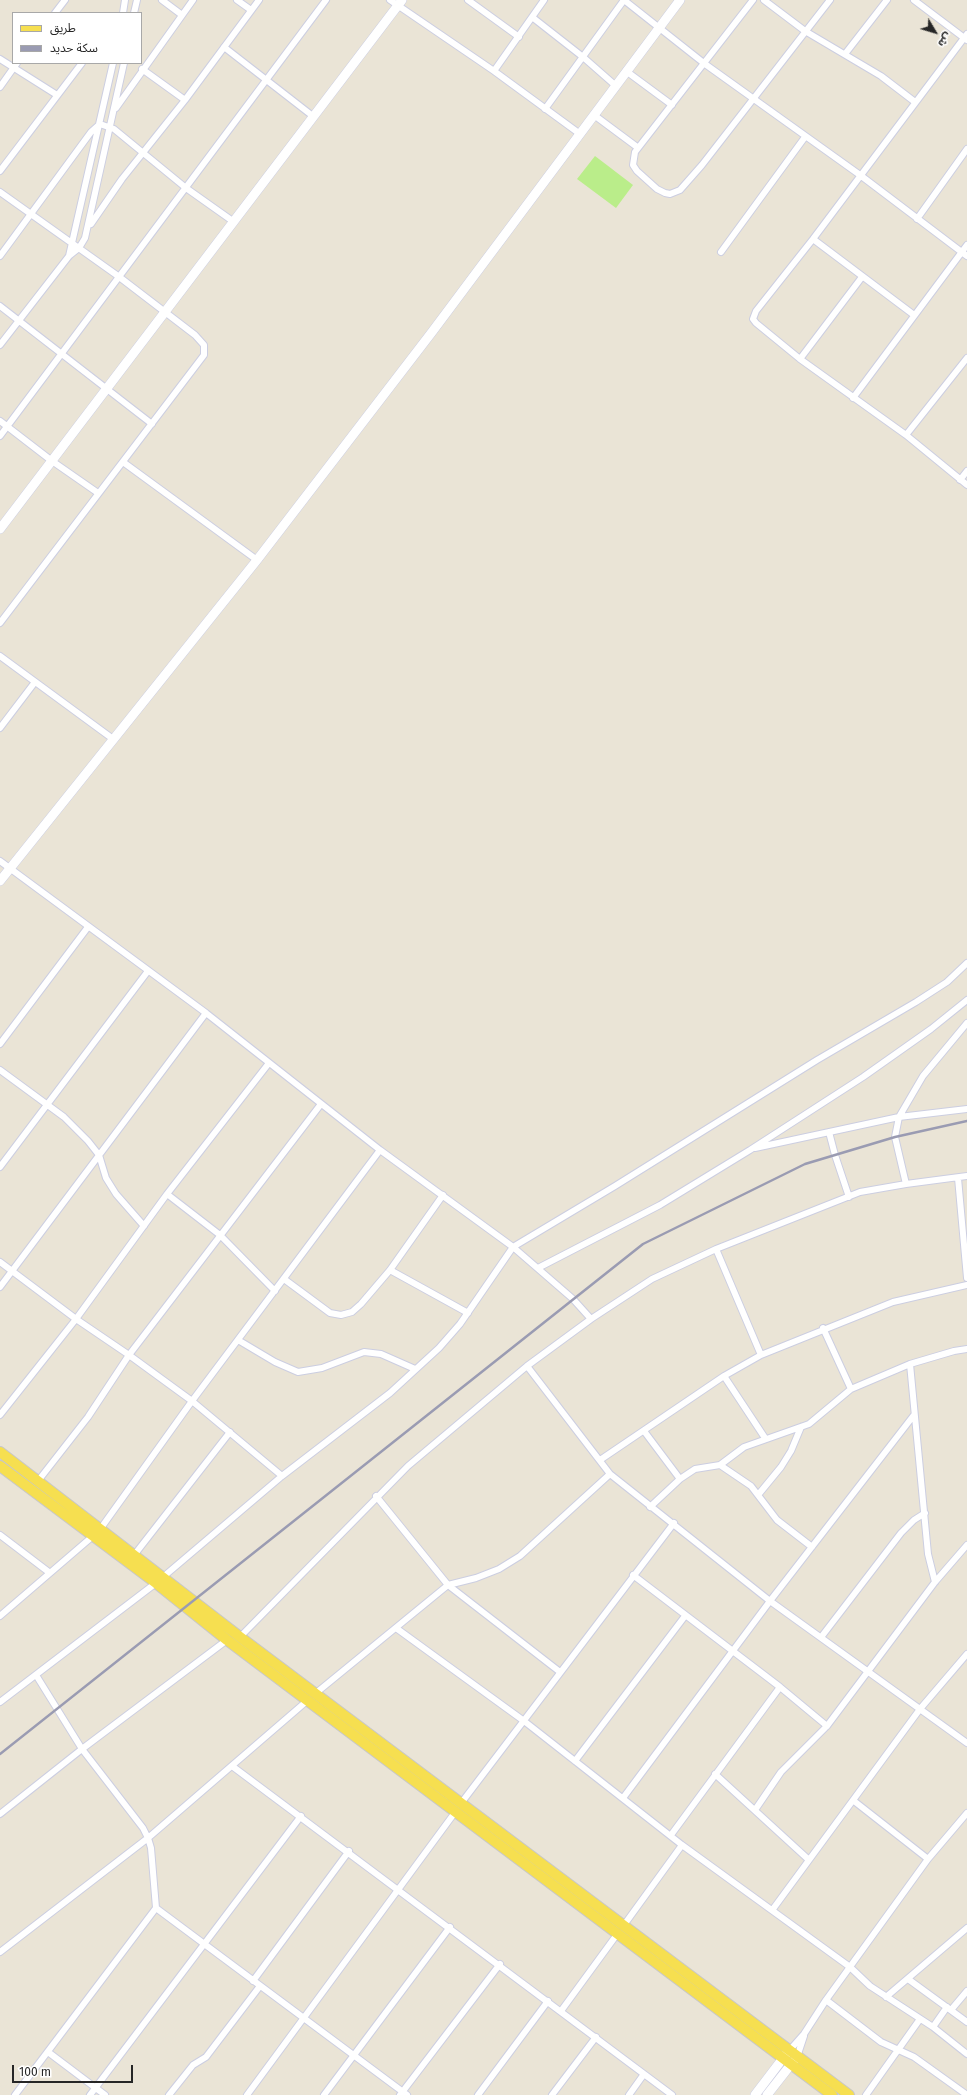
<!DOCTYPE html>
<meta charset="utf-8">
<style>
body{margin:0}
#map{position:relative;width:967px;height:2095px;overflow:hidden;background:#eae4d6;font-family:"Fira Sans","Noto Sans Arabic",sans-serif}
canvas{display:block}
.legend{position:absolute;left:12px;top:12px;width:130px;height:52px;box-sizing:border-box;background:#fff;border:1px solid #a8a8a8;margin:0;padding:5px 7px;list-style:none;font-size:12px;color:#262626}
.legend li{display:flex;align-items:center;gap:8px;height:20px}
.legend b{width:20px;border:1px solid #a8a8a8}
.north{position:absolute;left:915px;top:12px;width:40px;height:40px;-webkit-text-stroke:3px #fff;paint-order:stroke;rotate:128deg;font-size:11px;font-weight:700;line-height:16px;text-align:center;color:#262626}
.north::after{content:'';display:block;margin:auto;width:14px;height:18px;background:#262626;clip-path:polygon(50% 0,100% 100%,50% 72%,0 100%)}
.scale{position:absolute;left:12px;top:2065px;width:121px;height:18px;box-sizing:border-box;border:2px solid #262626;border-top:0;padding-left:5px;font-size:12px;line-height:14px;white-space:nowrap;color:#262626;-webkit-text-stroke:3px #fff;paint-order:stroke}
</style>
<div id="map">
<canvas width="967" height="2095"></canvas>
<ul class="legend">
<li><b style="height:5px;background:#f6df50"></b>طريق</li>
<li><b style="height:5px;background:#9a9bb2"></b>سكة حديد</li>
</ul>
<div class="north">ش</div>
<div class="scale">100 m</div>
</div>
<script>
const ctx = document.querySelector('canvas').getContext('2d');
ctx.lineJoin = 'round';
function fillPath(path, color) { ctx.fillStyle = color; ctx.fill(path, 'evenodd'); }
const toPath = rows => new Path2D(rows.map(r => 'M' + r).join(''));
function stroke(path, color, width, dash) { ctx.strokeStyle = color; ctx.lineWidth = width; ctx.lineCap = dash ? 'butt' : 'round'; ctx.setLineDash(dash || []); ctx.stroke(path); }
const pitch = toPath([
 [595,156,633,185,616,208,577,179]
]);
const street = toPath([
 [162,0,182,15],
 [237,0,251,10],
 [390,0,494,71,580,134],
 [468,0,519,37],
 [624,0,705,64,860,175,967,256],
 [753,0,635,152,633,165,637,171,657,189,665,193,670,194,680,190,702,165,830,0],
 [764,0,805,31,881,76,915,102],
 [914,0,967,40],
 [55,13,65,0],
 [123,13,125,0],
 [134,13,137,0],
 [532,17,583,57,616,86],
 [967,34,813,239,756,311,753,319,756,323,800,359,906,435,967,485],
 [224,47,314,117],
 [845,54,887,0],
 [0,59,57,95],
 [142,69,185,100],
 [494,71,544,0],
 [626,71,672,105],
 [0,87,17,63],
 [116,108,193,0],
 [545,109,624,0],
 [594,115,637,147],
 [0,171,82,63],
 [0,192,118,276,195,335,204,345,204,355,0,623],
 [917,219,967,149],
 [91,224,122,179,185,100,259,0],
 [813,239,914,315],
 [721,252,805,137],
 [0,256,91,132,100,124,114,129,186,188,234,222],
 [69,256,113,63],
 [0,306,152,424],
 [0,345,69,256,79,248,85,238,124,63],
 [800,359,862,277],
 [853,398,967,245],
 [0,421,52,461,98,493],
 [906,435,967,358],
 [0,436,326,0],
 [123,462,257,560],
 [960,480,967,471],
 [0,656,113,739],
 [0,728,35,682],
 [0,861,206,1013,380,1150,513,1247,573,1299,591,1319],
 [0,1044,88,927],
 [0,1070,64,1117,88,1141,99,1155,106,1178,116,1194,144,1226],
 [829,1132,835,1155,849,1197],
 [755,1148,899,1117,967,1109],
 [0,1167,148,971],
 [958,1178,967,1278],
 [906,1184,895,1137,899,1117,923,1076,967,1023],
 [167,1194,220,1235,275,1291],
 [716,1249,761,1355],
 [0,1262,76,1319,129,1355,88,1417,38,1481],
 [538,1268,660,1205,750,1150,863,1077,931,1029,967,1000],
 [390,1270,468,1313],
 [284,1279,330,1313,341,1315,352,1312,361,1304,390,1270,443,1195],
 [0,1287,206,1013],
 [823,1328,851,1389],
 [238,1340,275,1362,298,1372,322,1368,364,1352,381,1354,415,1369],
 [910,1364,928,1554,935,1582],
 [527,1366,610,1474,770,1601,967,1743],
 [724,1376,765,1438],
 [0,1415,76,1319,167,1194,269,1063],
 [644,1431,680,1479],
 [600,1460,724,1376,761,1355,893,1302,967,1285],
 [720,1465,751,1486,777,1520,812,1547],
 [282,1476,192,1401,129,1355,321,1104],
 [758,1495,781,1467,791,1451,801,1427],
 [376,1496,448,1585,560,1672],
 [650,1507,680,1479,695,1469,720,1465,744,1447,809,1424,851,1389,910,1364,954,1351,967,1349],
 [0,1535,50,1573],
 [135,1554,230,1432],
 [633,1575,780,1687,827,1726],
 [0,1616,93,1536,101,1528,192,1401,380,1150],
 [396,1628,524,1721,682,1845,850,1967,870,1986,933,2027,967,2054],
 [822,1636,901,1533,914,1520,925,1513],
 [240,1637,408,1466,527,1366,591,1319,652,1279,716,1249,860,1192,906,1184,967,1176],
 [316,1693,448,1585,476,1578,499,1569,520,1556,610,1474],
 [0,1702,156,1583,282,1476,390,1393,439,1348,460,1324,513,1247,615,1186,817,1060,916,1002,947,982,967,963],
 [575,1761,685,1616],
 [232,1766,672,2095],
 [715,1774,809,1860],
 [623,1798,770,1601,914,1415],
 [854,1801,928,1859],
 [462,1802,674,1523],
 [755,1810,781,1772,827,1726,935,1582,967,1545],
 [0,1814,82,1749,227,1640],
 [671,1835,780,1687],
 [156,1908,407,2095],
 [773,1909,920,1709,967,1654],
 [624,1925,682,1845],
 [0,1952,148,1838,308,1700],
 [908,1979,967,2022],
 [253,1981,349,1851],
 [886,1997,967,1928],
 [826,2000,881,2042,914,2057,967,2095],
 [951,2010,967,1991],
 [561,2011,618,1933],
 [933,2027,947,2007],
 [789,2051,804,2034,826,2000,928,1859,967,1813],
 [48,2052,105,2095],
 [797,2057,804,2036],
 [15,2095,156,1908,151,1848,148,1838,143,1828,82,1749,36,1675],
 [90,2095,301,1816],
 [169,2095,193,2065,206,2057,260,1986],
 [247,2095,456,1811],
 [324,2095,450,1927],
 [400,2095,500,1964],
 [478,2095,548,2001],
 [552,2095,596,2037],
 [629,2095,644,2074],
 [866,2095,920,2019]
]);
const secondary = toPath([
 [0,529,402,0],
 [0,881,257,560,432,332,680,0],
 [755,2095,787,2053],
 [767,2095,796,2058]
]);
const primary = toPath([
 [0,1452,240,1637,849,2095],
 [0,1466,156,1583,227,1640,832,2095]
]);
const rail = toPath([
 [0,1754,643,1244,805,1164,895,1137,967,1121]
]);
fillPath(pitch, '#baed8a');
stroke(street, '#cccee1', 8);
stroke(secondary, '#cccee1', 10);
stroke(primary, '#c7c7c7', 12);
stroke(street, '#fff', 6);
stroke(secondary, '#fff', 9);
stroke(primary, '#f6df50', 10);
stroke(rail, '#9a9bb2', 2.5);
</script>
